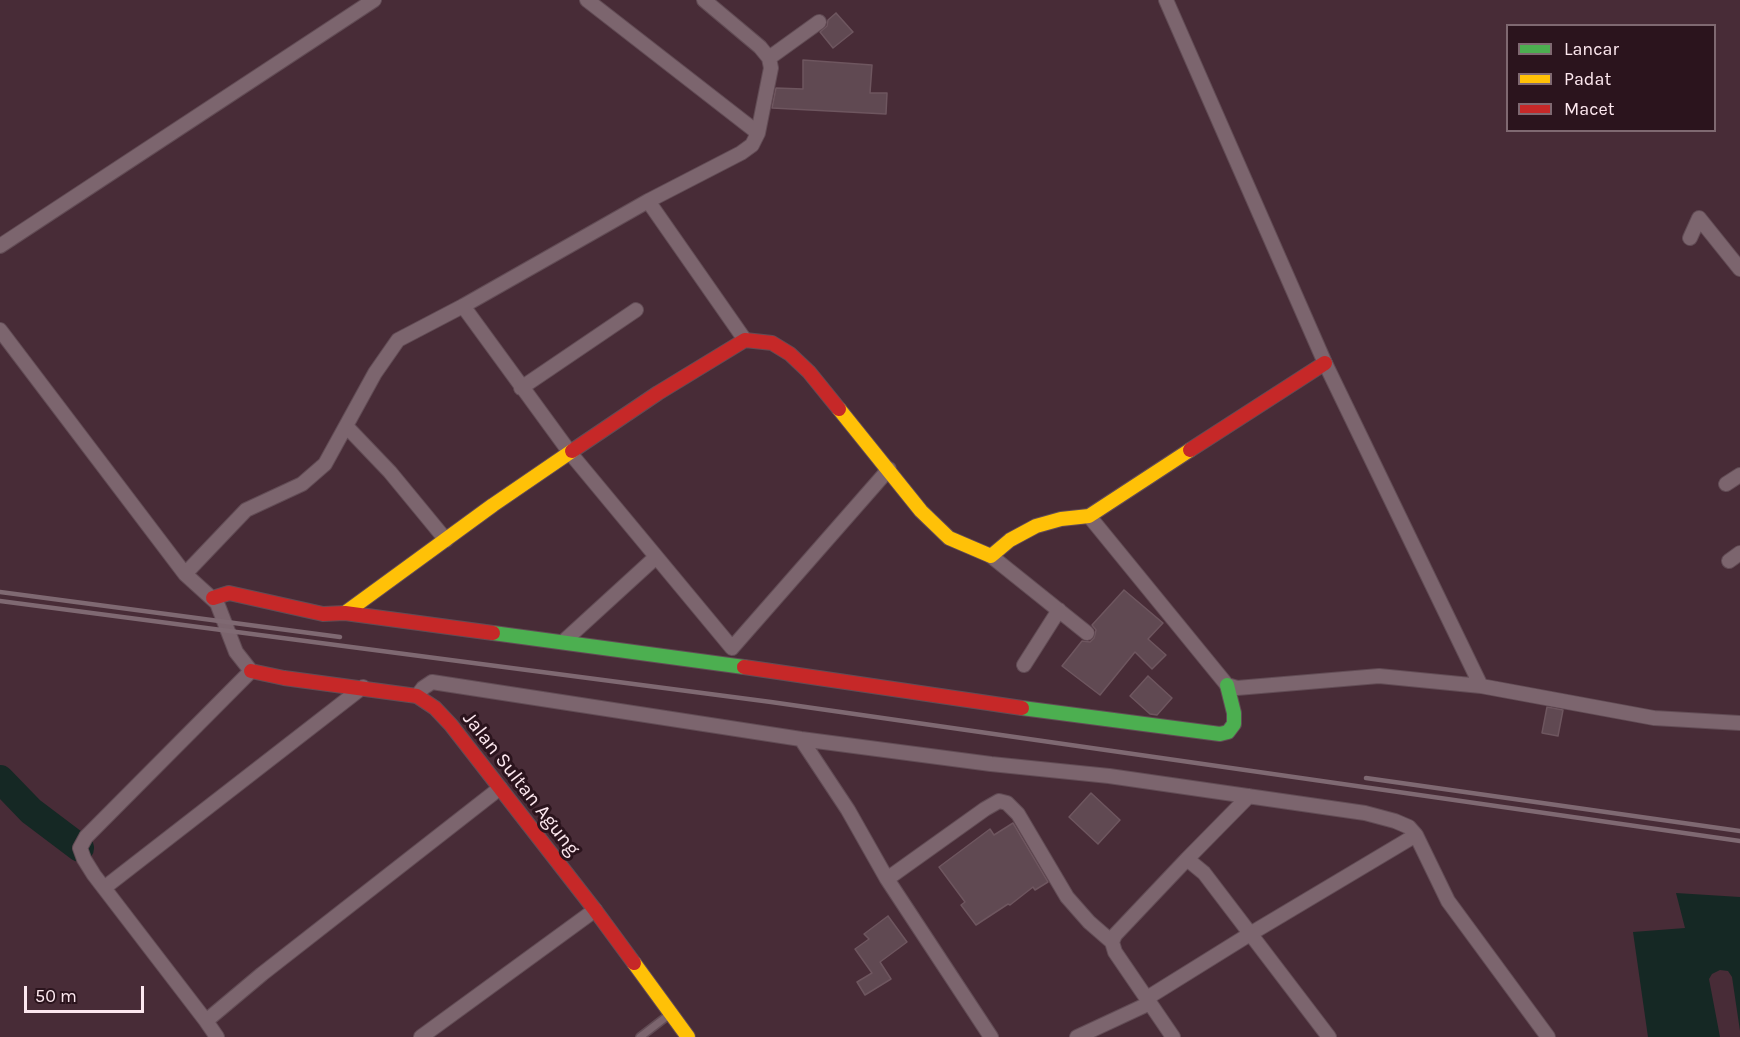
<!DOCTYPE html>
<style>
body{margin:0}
#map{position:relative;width:1740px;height:1037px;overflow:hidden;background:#482c37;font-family:Karla,sans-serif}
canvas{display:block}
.legend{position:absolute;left:1506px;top:24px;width:210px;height:108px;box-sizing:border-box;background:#2b141d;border:2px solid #7f6971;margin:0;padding:8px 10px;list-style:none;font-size:18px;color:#fde8ef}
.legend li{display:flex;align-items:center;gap:12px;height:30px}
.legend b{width:30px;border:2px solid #7f6971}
.scale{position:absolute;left:24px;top:986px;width:120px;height:27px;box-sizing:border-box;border:3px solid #fde8ef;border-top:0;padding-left:8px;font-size:18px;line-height:21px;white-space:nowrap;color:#fde8ef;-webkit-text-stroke:4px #2b141d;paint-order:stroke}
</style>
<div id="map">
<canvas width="1740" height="1037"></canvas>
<ul class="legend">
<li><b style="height:8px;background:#4caf50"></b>Lancar</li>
<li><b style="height:8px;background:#ffc107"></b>Padat</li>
<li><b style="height:8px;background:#c62828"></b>Macet</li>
</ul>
<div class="scale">50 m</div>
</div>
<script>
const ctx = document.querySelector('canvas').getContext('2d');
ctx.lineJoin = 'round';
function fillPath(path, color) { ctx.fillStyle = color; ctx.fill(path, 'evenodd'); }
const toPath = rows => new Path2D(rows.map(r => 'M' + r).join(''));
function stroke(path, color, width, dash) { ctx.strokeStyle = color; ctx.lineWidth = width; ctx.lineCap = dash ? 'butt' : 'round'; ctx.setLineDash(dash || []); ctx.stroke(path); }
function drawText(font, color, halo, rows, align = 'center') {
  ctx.font = font + ' Karla,sans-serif'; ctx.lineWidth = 6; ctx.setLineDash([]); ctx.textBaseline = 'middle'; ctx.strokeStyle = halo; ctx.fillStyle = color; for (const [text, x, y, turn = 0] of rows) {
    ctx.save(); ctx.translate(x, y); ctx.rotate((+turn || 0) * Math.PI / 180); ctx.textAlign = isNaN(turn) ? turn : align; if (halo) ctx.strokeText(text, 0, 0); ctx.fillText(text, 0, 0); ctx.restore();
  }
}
const water = toPath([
 [1676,893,1740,897,1740,1031,1732,977,1728,971,1720,970,1712,974,1709,979,1720,1037,1648,1037,1633,932,1685,928]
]);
const river = toPath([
 [0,779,31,811,80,848]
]);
const building = toPath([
 [836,13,853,32,833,48,820,32,827,26,828,20,836,13],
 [803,60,872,65,870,93,887,93,886,114,772,108,776,88,803,89,803,60],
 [1124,590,1163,623,1148,639,1166,655,1152,669,1135,652,1100,695,1062,666,1082,641,1090,642,1094,638,1096,630,1092,625,1124,590],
 [1148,676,1172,698,1157,715,1150,714,1130,696,1148,676],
 [1547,707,1563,710,1558,736,1542,733,1547,707],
 [1091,793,1120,820,1098,844,1069,817,1091,793],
 [1013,823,1048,882,1035,890,1033,887,1010,905,1008,904,976,925,961,905,965,902,939,867,990,829,994,835,1013,823],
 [888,916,907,942,880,962,891,979,865,995,857,982,872,973,855,949,869,939,864,934,888,916]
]);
const lane = toPath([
 [640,1037,670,1014]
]);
const street = toPath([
 [587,0,758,133],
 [1166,0,1325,363,1481,686,1654,718,1740,723],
 [769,58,819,22],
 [648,201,745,340],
 [1690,238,1699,218,1740,269],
 [0,246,374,0],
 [463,306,571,454,732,648,889,469],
 [0,330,185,574,217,603,236,652,251,671,86,837,80,848,84,859,94,875,206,1021,217,1037],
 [521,388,636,310],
 [346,426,390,472,446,540],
 [1726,484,1740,475],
 [1089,516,1227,685,1237,688,1379,676,1481,686],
 [991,556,1087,633],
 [1729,561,1740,553],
 [185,574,246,510,302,484,325,464,375,373,398,340,463,306,648,201,741,153,752,145,758,133,771,68,769,58,760,47,704,0],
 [563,642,656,557],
 [1024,665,1059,610],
 [417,696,423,688,432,682,801,739,991,764,1109,776,1365,813,1395,821,1409,827,1416,835],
 [801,739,848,810,887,879,991,1037],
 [1187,859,1249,796],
 [887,879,985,809,999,801,1007,803,1018,814,1067,897,1089,922,1112,942],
 [104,888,363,687],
 [1147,998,1250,934,1416,835,1448,901,1548,1037],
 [206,1021,262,974,500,788],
 [421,1037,595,910],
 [1077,1037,1150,1003],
 [1173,1037,1115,952,1112,942,1115,935,1187,859,1204,873,1329,1037]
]);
const fast = toPath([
 [493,633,744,667],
 [1022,708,1220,734,1228,732,1234,724,1234,713,1227,685]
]);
const slow = toPath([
 [839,409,921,511,949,538,991,556,1010,540,1036,526,1061,519,1089,516,1190,450],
 [345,613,493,505,572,451],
 [634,963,688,1037]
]);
const jam = toPath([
 [1190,450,1325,363],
 [572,451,658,393,745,340,772,343,790,354,809,372,839,409],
 [213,598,229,593,323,614,345,613,493,633],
 [744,667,1022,708],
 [251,671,284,678,417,696,435,708,451,725,595,910,634,963]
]);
const rail = toPath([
 [0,592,340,637],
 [0,601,771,702,1740,841],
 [1366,778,1740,831]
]);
const streetNames = [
 ["Jalan Sultan Agung",521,784,52]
];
fillPath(water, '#152824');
stroke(river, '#152824', 28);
fillPath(building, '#604952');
stroke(building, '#6e565f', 1.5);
stroke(lane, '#624c55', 10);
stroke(street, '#624c55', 16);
stroke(fast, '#624c55', 16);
stroke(slow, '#624c55', 16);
stroke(jam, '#624c55', 16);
stroke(lane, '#7c656e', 7);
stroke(street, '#7c656e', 14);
stroke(fast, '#4caf50', 14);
stroke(slow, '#ffc107', 14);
stroke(jam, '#c62828', 14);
stroke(rail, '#7f6972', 4.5);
drawText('20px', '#fde8ef', '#2b141d', streetNames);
</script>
